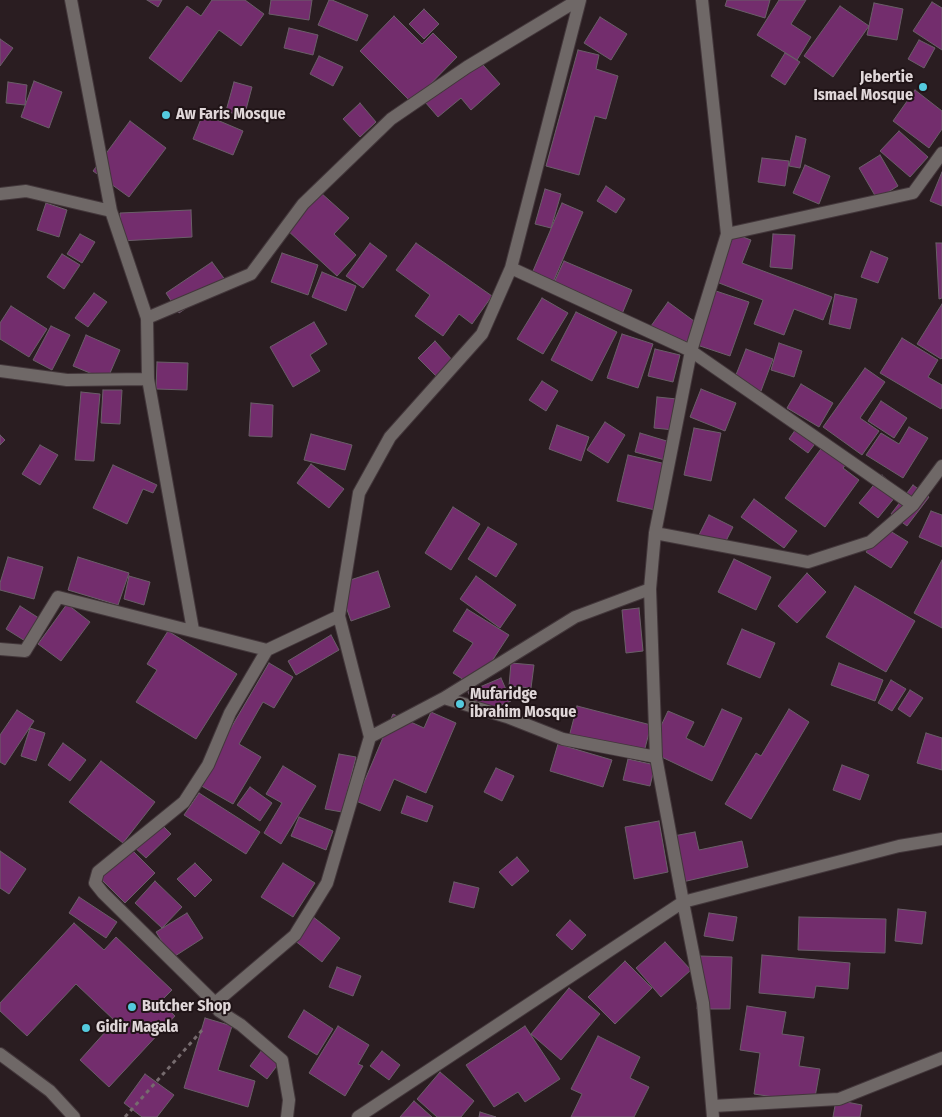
<!DOCTYPE html>
<style>
body{margin:0}
canvas{display:block;background:#2a1d21}
</style>
<canvas width="942" height="1117"></canvas>
<script>
const ctx = document.querySelector('canvas').getContext('2d');
ctx.lineJoin = 'round';
function fillPath(path, color) { ctx.fillStyle = color; ctx.fill(path, 'evenodd'); }
const toPath = rows => new Path2D(rows.map(r => 'M' + r).join(''));
function stroke(path, color, width, dash) { ctx.strokeStyle = color; ctx.lineWidth = width; ctx.lineCap = dash ? 'butt' : 'round'; ctx.setLineDash(dash || []); ctx.stroke(path); }
function drawText(font, color, halo, rows, align = 'center') {
  ctx.font = font + ' "Fira Sans Condensed",sans-serif'; ctx.lineWidth = 4; ctx.setLineDash([]); ctx.textBaseline = 'middle'; ctx.strokeStyle = halo; ctx.fillStyle = color; for (const [text, x, y, turn = 0] of rows) {
    ctx.save(); ctx.translate(x, y); ctx.rotate((+turn || 0) * Math.PI / 180); ctx.textAlign = isNaN(turn) ? turn : align; if (halo) ctx.strokeText(text, 0, 0); ctx.fillText(text, 0, 0); ctx.restore();
  }
}
const building = toPath([
 [147,0,162,0,158,7,147,0],
 [212,0,245,0,264,14,241,46,219,30,181,82,149,58,187,6,201,16,212,0],
 [271,0,312,0,309,20,269,14,271,0],
 [329,0,332,0,368,15,357,41,318,25,329,0],
 [727,0,770,0,765,18,725,6,727,0],
 [779,0,806,0,791,24,811,37,797,60,757,35,779,0],
 [932,2,942,8,942,50,913,31,932,2],
 [874,3,903,9,897,40,867,35,874,3],
 [840,6,869,26,833,77,804,56,840,6],
 [424,9,439,24,424,39,409,24,424,9],
 [394,16,422,44,433,33,457,57,412,103,360,51,394,16],
 [600,17,627,34,611,60,584,43,600,17],
 [289,28,318,35,313,55,284,48,289,28],
 [0,39,13,48,0,66,0,39],
 [919,40,935,48,924,68,908,59,919,40],
 [578,50,599,55,596,69,618,76,606,119,595,116,579,175,546,166,578,50],
 [785,53,800,62,785,85,771,76,785,53],
 [319,56,343,67,333,86,310,74,319,56],
 [476,57,500,84,471,110,461,98,438,117,425,102,476,57],
 [34,81,62,92,49,128,21,117,34,81],
 [8,82,27,85,25,105,6,103,8,82],
 [234,82,252,87,244,117,226,111,234,82],
 [915,90,942,111,942,129,929,148,893,121,915,90],
 [360,103,376,122,360,137,343,119,360,103],
 [203,114,243,131,233,155,193,139,203,114],
 [130,121,166,148,129,197,93,171,130,121],
 [899,131,928,157,910,177,880,151,899,131],
 [796,136,806,139,800,168,789,166,796,136],
 [880,155,898,186,877,199,859,168,880,155],
 [762,158,789,161,785,186,758,182,762,158],
 [805,165,830,176,819,204,793,193,805,165],
 [942,172,942,206,930,201,942,172],
 [606,186,625,199,616,213,597,201,606,186],
 [545,189,561,194,551,228,535,224,545,189],
 [320,192,349,218,334,234,356,255,337,276,286,229,320,192],
 [46,203,67,210,59,237,37,230,46,203],
 [562,203,583,212,551,287,530,278,562,203],
 [191,210,192,237,121,241,120,213,191,210],
 [732,233,751,240,742,263,832,297,823,320,794,309,784,335,754,324,763,300,714,281,732,233],
 [80,234,95,242,82,263,67,254,80,234],
 [773,234,795,235,792,269,770,267,773,234],
 [370,243,387,256,363,288,346,276,370,243],
 [416,243,492,296,472,324,459,314,443,336,415,316,430,295,396,270,416,243],
 [936,243,942,243,942,298,939,299,936,243],
 [871,251,888,258,878,283,861,277,871,251],
 [282,253,318,265,308,295,271,282,282,253],
 [62,254,80,265,64,289,47,277,62,254],
 [564,261,632,290,622,314,553,285,564,261],
 [212,262,226,281,179,313,166,293,212,262],
 [322,272,356,286,346,311,312,297,322,272],
 [716,291,749,302,730,356,697,345,716,291],
 [94,293,107,302,88,327,75,318,94,293],
 [835,294,857,299,850,329,829,324,835,294],
 [542,298,568,313,543,354,517,339,542,298],
 [668,302,698,324,682,348,651,326,668,302],
 [942,304,942,358,941,359,917,344,942,304],
 [11,306,47,329,29,357,0,339,0,323,11,306],
 [576,312,617,332,592,381,551,360,576,312],
 [314,322,327,344,310,355,320,371,293,387,270,347,314,322],
 [51,326,70,335,52,370,33,360,51,326],
 [622,334,653,344,638,388,607,378,622,334],
 [86,335,120,350,107,380,73,366,86,335],
 [902,338,938,360,928,377,942,385,942,407,941,409,880,373,902,338],
 [435,341,455,363,439,379,418,358,435,341],
 [779,343,802,351,794,377,771,370,779,343],
 [655,349,680,355,673,382,648,376,655,349],
 [746,349,773,359,761,391,734,380,746,349],
 [157,362,188,363,187,390,156,389,157,362],
 [865,368,885,382,860,418,879,431,862,455,823,427,865,368],
 [542,381,558,391,546,411,529,400,542,381],
 [801,384,833,403,819,427,787,408,801,384],
 [701,389,736,403,725,431,690,417,701,389],
 [103,390,122,390,120,424,101,423,103,390],
 [81,392,100,394,94,461,75,460,81,392],
 [657,397,677,399,674,430,654,428,657,397],
 [881,401,907,418,894,438,868,421,881,401],
 [251,403,273,405,272,437,249,436,251,403],
 [605,422,625,435,608,463,587,450,605,422],
 [800,423,820,437,808,453,789,439,800,423],
 [557,425,589,437,581,461,549,449,557,425],
 [909,427,928,438,903,478,866,455,881,433,899,444,909,427],
 [694,428,721,433,711,481,684,475,694,428],
 [640,433,670,442,665,460,635,452,640,433],
 [311,434,352,445,345,470,304,460,311,434],
 [0,435,5,440,0,445,0,435],
 [826,442,850,459,843,468,859,480,825,527,785,498,826,442],
 [40,445,58,455,40,485,22,474,40,445],
 [628,455,666,464,655,510,617,501,628,455],
 [311,464,344,489,329,508,297,483,311,464],
 [113,465,157,485,153,493,143,489,127,524,93,508,113,465],
 [882,475,900,491,878,518,859,503,882,475],
 [913,485,929,497,907,526,891,514,913,485],
 [754,499,797,531,784,548,741,517,754,499],
 [453,507,480,524,451,570,425,553,453,507],
 [931,511,942,515,942,547,919,537,931,511],
 [709,515,733,527,723,547,699,535,709,515],
 [882,526,908,542,891,568,866,552,882,526],
 [488,527,517,544,496,577,468,559,488,527],
 [8,557,43,567,34,599,0,590,0,583,8,557],
 [78,557,129,573,118,605,68,590,78,557],
 [734,559,771,577,756,610,718,592,734,559],
 [942,560,942,628,914,613,942,560],
 [378,571,390,607,351,621,338,584,378,571],
 [807,573,826,592,797,623,778,606,807,573],
 [129,576,150,582,144,605,124,599,129,576],
 [476,576,516,605,500,628,460,599,476,576],
 [855,586,915,621,886,672,826,637,855,586],
 [67,604,90,622,61,661,38,644,67,604],
 [20,606,45,622,30,644,6,629,20,606],
 [639,608,643,651,626,653,622,610,639,608],
 [467,609,509,635,475,687,453,673,473,643,453,631,467,609],
 [742,629,775,643,760,678,727,664,742,629],
 [168,631,237,674,196,739,136,702,157,670,147,664,168,631],
 [331,635,339,650,296,675,288,661,331,635],
 [269,663,293,677,274,708,263,702,239,744,261,757,233,804,198,784,269,663],
 [511,663,534,665,531,688,509,686,511,663],
 [839,663,883,680,875,701,831,685,839,663],
 [501,678,511,701,478,715,468,692,501,678],
 [891,680,906,689,892,711,878,703,891,680],
 [910,690,923,698,910,717,898,709,910,690],
 [577,706,651,725,643,756,569,737,577,706],
 [722,709,742,718,712,781,649,751,668,711,694,722,686,738,704,747,722,709],
 [789,709,809,722,751,819,725,804,756,753,761,756,789,709],
 [17,710,34,721,5,765,0,762,0,735,17,710],
 [431,712,456,723,426,793,394,779,380,811,356,801,393,714,424,728,431,712],
 [30,728,45,733,36,761,21,756,30,728],
 [926,733,942,738,942,770,917,763,926,733],
 [63,743,86,760,70,781,48,765,63,743],
 [558,744,612,760,603,787,550,771,558,744],
 [339,754,356,757,342,812,325,809,339,754],
 [628,759,655,765,650,786,623,780,628,759],
 [101,761,155,802,123,843,69,802,101,761],
 [842,765,869,775,860,800,833,790,842,765],
 [283,766,316,786,281,844,264,833,282,803,266,794,283,766],
 [496,768,514,776,502,801,484,792,496,768],
 [250,787,272,803,260,821,237,805,250,787],
 [199,793,260,832,246,854,184,815,199,793],
 [407,796,433,806,427,822,401,813,407,796],
 [299,817,333,831,326,850,291,836,299,817],
 [158,821,171,834,146,858,133,846,158,821],
 [659,821,668,872,634,879,625,827,659,821],
 [695,832,699,850,742,841,748,867,678,883,668,837,695,832],
 [128,846,155,873,125,903,98,876,128,846],
 [0,851,26,869,9,894,0,888,0,851],
 [517,857,529,871,512,886,499,872,517,857],
 [195,863,212,880,195,897,177,879,195,863],
 [283,863,315,883,293,917,261,897,283,863],
 [155,881,182,907,162,928,135,903,155,881],
 [454,882,479,888,474,908,449,902,454,882],
 [79,897,117,922,106,938,69,913,79,897],
 [898,909,926,912,922,944,895,941,898,909],
 [187,913,203,938,172,958,156,932,187,913],
 [709,913,737,917,733,941,704,936,709,913],
 [312,916,340,938,322,962,294,940,312,916],
 [799,917,886,919,885,953,798,950,799,917],
 [570,920,586,935,572,950,556,935,570,920],
 [74,923,104,950,116,937,172,990,160,1002,175,1016,109,1087,80,1060,115,1021,76,984,27,1036,0,1011,0,1003,74,923],
 [665,942,691,970,661,997,636,968,665,942],
 [762,955,850,963,848,989,816,986,814,998,759,993,762,955],
 [700,956,732,957,730,1009,697,1009,700,956],
 [625,961,652,988,615,1024,588,997,625,961],
 [337,967,361,976,353,996,329,987,337,967],
 [569,988,600,1014,561,1060,531,1034,569,988],
 [747,1006,786,1012,782,1034,804,1037,799,1066,820,1069,814,1103,754,1094,760,1053,740,1050,747,1006],
 [304,1010,333,1029,317,1055,288,1037,304,1010],
 [205,1018,232,1026,218,1070,255,1081,248,1107,184,1088,205,1018],
 [338,1026,369,1045,358,1064,363,1066,345,1096,309,1073,338,1026],
 [525,1026,560,1079,525,1102,518,1092,494,1107,466,1065,525,1026],
 [598,1036,640,1057,630,1078,649,1087,634,1117,571,1117,582,1094,571,1089,598,1036],
 [262,1050,279,1063,267,1079,250,1066,262,1050],
 [382,1051,400,1065,389,1080,370,1066,382,1051],
 [440,1072,474,1101,461,1117,437,1117,417,1099,440,1072],
 [145,1074,174,1095,157,1117,142,1117,124,1103,145,1074],
 [836,1100,862,1105,860,1117,833,1117,836,1100],
 [414,1101,432,1117,400,1117,414,1101],
 [480,1112,496,1117,479,1117,480,1112]
]);
const path = toPath([
 [125,1117,204,1028]
]);
const minor = toPath([
 [71,0,111,211,147,318,251,274,303,204,391,119,467,67,578,0],
 [702,0,727,234,691,351,655,533,650,589,656,757,683,902,703,1003,713,1117],
 [0,194,26,191,111,211],
 [727,234,913,193,942,153],
 [511,268,691,351,913,505,942,466],
 [147,318,148,379,193,630],
 [0,371,67,380,148,379],
 [655,533,808,562,870,542,913,505],
 [0,649,25,651,58,597,267,650],
 [444,698,507,717,563,739,656,757],
 [370,737,444,698,575,617,650,589],
 [215,1003,103,893,95,883,98,872,184,802,208,765,230,713,267,650,339,616],
 [0,1054,50,1091,74,1117],
 [713,1106,839,1099,942,1058],
 [287,1117,289,1100,282,1060,241,1025,219,1011,215,1003,295,935,327,883,370,737,339,616,359,493,390,437,482,334,511,268,580,0],
 [358,1117,683,902,899,846,942,839]
]);
const markers = [
 [923,87,5,"#54cade"],
 [166,115,5,"#54cade"],
 [460,704,5,"#54cade"],
 [132,1007,5,"#54cade"],
 [86,1028,5,"#54cade"]
];
const poiNames = [
 ["Jebertie",913,78,"right"],
 ["Ismael Mosque",913,96,"right"],
 ["Aw Faris Mosque",176,115],
 ["Mufaridge",470,695],
 ["ibrahim Mosque",470,713],
 ["Butcher Shop",142,1007],
 ["Gidir Magala",96,1028]
];
fillPath(building, '#732d6d');
stroke(building, '#6a5e68', 1);
stroke(minor, '#43373b', 14);
stroke(path, '#766b6e', 3, [4, 4]);
stroke(minor, '#6f6867', 12);
for (const [x, y, r, color] of markers) { const dot = new Path2D(); dot.arc(x, y, r, 0, 2 * Math.PI); ctx.fillStyle = color; ctx.fill(dot); stroke(dot, '#201417', 2); }
drawText('bold 16px', '#e0d7d9', '#201417', poiNames, 'left');
</script>
